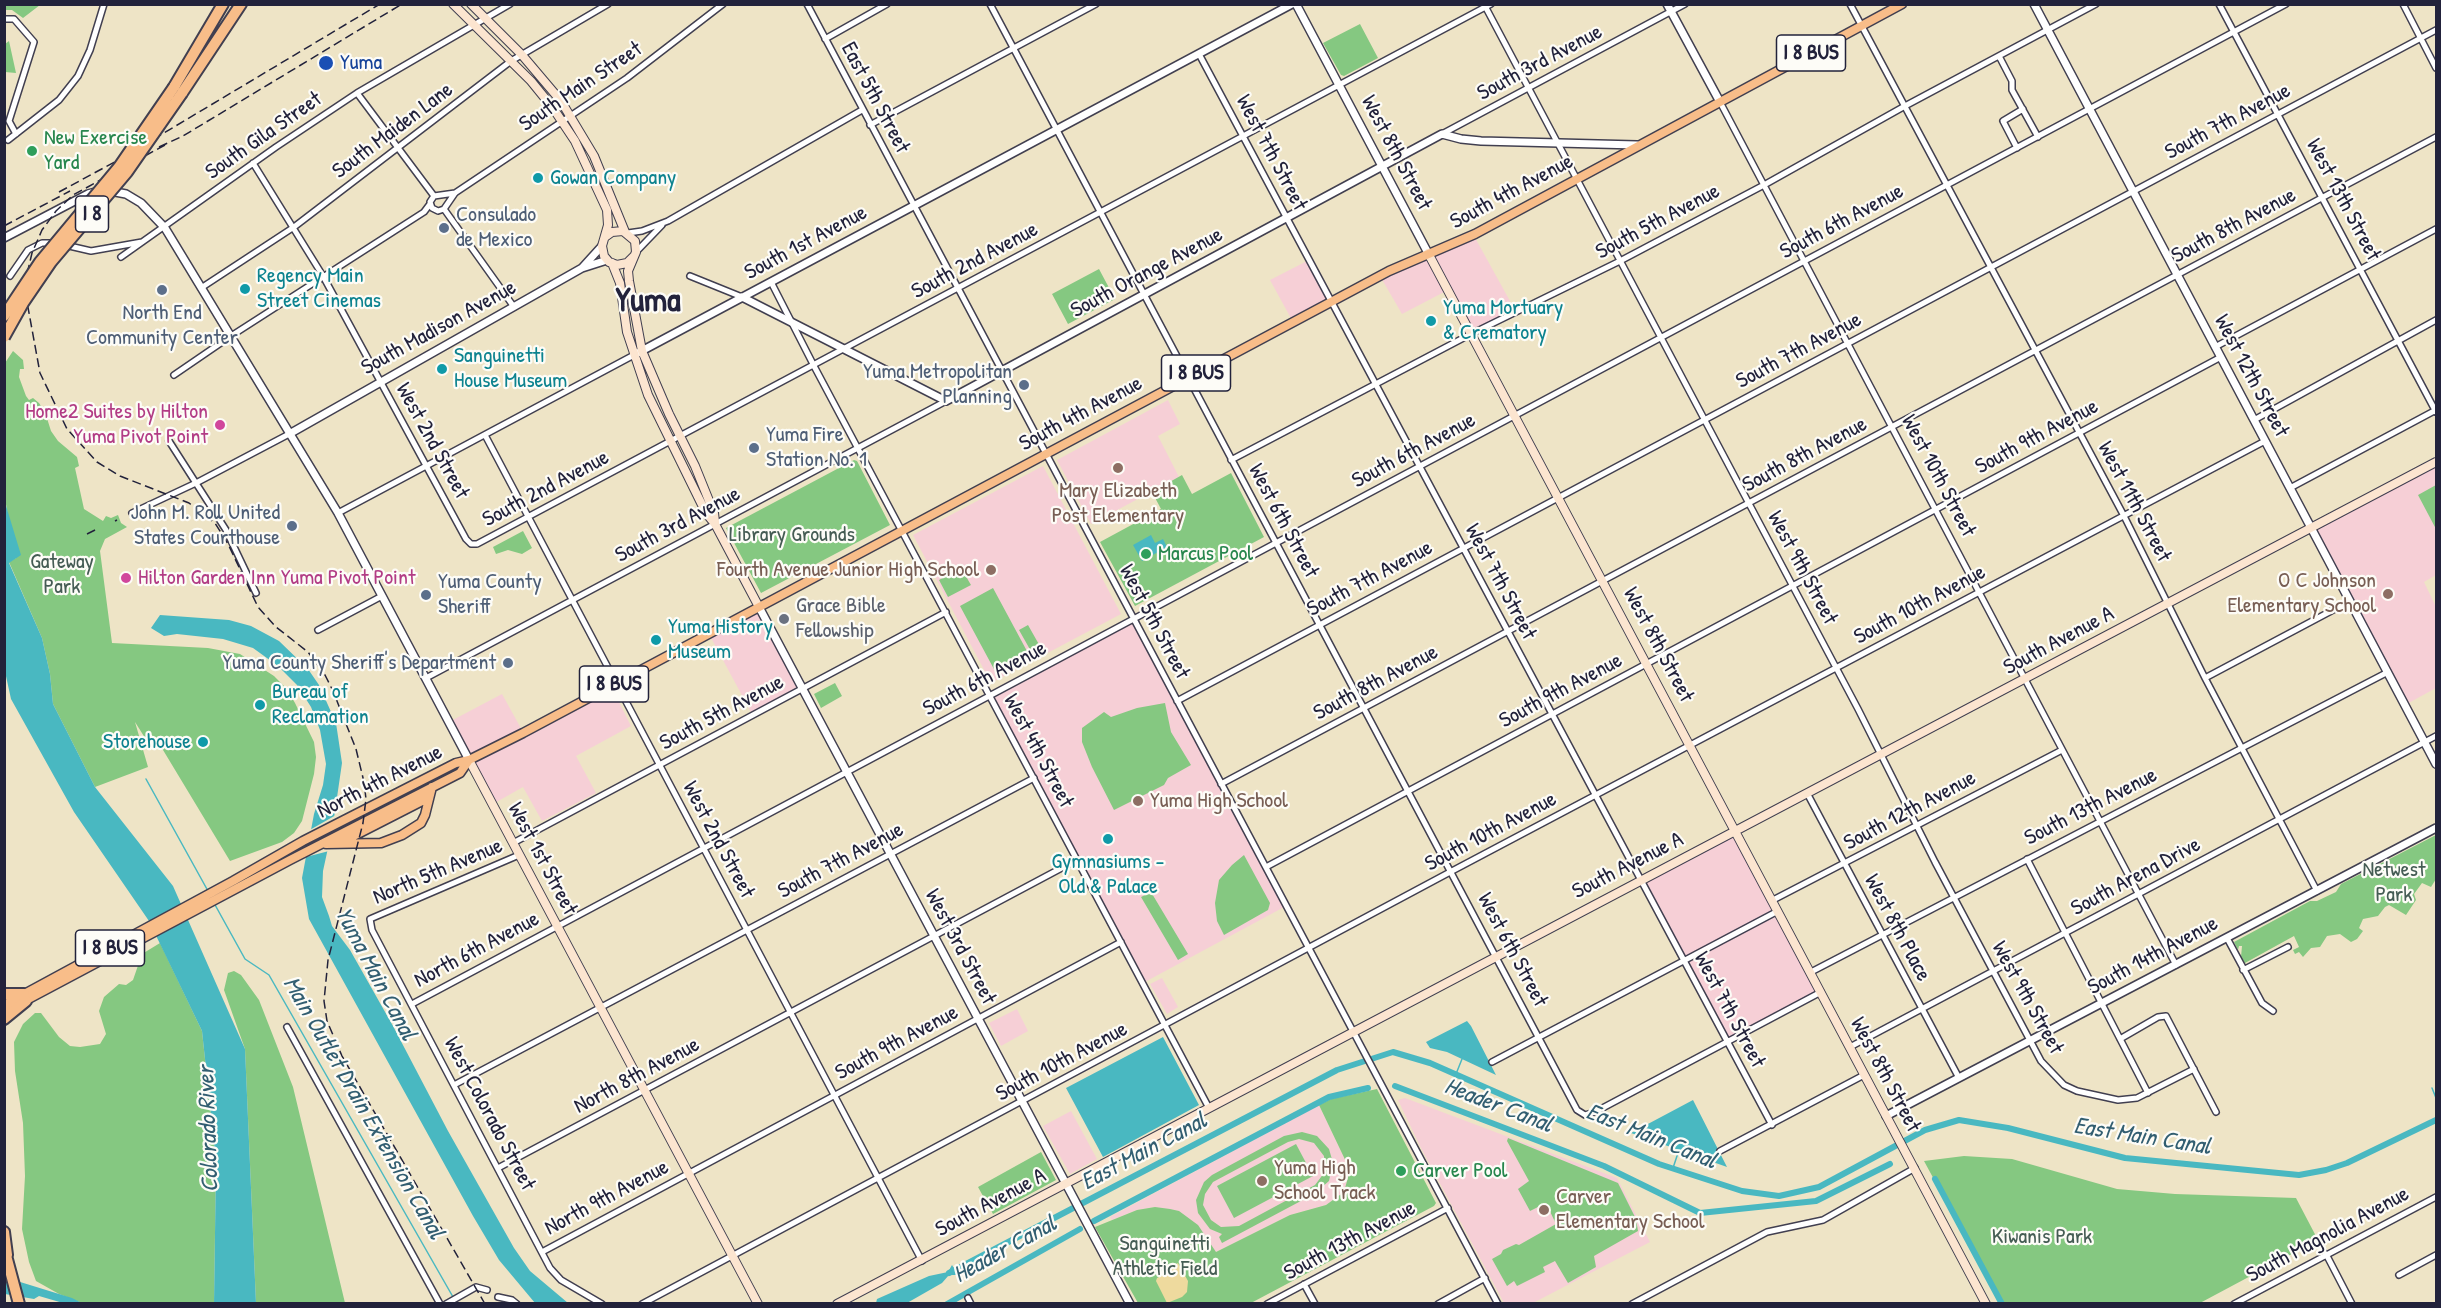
<!DOCTYPE html>
<style>
body{margin:0}
#map{position:relative;width:2441px;height:1308px;overflow:hidden;background:#eee4c6;font-family:"Patrick Hand",sans-serif}
canvas{display:block}
.frame{position:absolute;inset:0;border:6px solid #22223b;pointer-events:none}
</style>
<div id="map">
<canvas width="2441" height="1308"></canvas>
<div class="frame"></div>
</div>
<script>
const ctx = document.querySelector('canvas').getContext('2d');
ctx.lineJoin = 'round';
function fillPath(path, color) { ctx.fillStyle = color; ctx.fill(path, 'evenodd'); }
const toPath = rows => new Path2D(rows.map(r => 'M' + r).join(''));
function stroke(path, color, width, dash) { ctx.strokeStyle = color; ctx.lineWidth = width; ctx.lineCap = dash ? 'butt' : 'round'; ctx.setLineDash(dash || []); ctx.stroke(path); }
function drawText(font, color, halo, rows, align = 'center') {
  ctx.font = font + ' "Patrick Hand",sans-serif'; ctx.lineWidth = 4.5; ctx.setLineDash([]); ctx.textBaseline = 'middle'; ctx.strokeStyle = halo; ctx.fillStyle = color; for (const [text, x, y, turn = 0] of rows) {
    ctx.save(); ctx.translate(x, y); ctx.rotate((+turn || 0) * Math.PI / 180); ctx.textAlign = isNaN(turn) ? turn : align; if (halo) ctx.strokeText(text, 0, 0); ctx.fillText(text, 0, 0); ctx.restore();
  }
}
const built = toPath([
 [1473,234,1516,312,1471,334,1448,290,1402,314,1380,276,1293,322,1270,280,1309,260,1332,301,1400,265],
 [1168,400,1180,424,1158,436,1179,477,1091,524,1057,460],
 [2436,462,2436,575,2424,582,2436,607,2436,688,2405,705,2312,529],
 [1043,466,1121,614,991,683,913,535],
 [759,607,802,689,753,716,709,634],
 [1133,619,1286,906,1143,983,989,696],
 [611,686,631,726,576,756,596,793,542,821,523,787,493,804,449,722,502,694,523,732],
 [1736,830,1821,992,1727,1043,1640,880],
 [1162,978,1178,1007,1167,1014,1150,984],
 [1017,1009,1028,1031,1001,1046,989,1023],
 [1405,1098,1617,1178,1650,1242,1533,1303,1504,1303,1421,1148,1398,1100],
 [1319,1105,1350,1170,1344,1192,1326,1205,1290,1215,1216,1252,1155,1207,1137,1210,1112,1220,1110,1217],
 [1071,1111,1097,1159,1070,1174,1043,1126]
]);
const green = toPath([
 [4,5,5,4,48,5,46,6,40,5,23,18,12,10,5,10],
 [1360,24,1378,58,1344,76,1341,75,1323,43],
 [9,41,16,73,5,72,5,44],
 [1099,269,1115,299,1068,324,1052,294],
 [13,351,23,360,24,369,20,369,19,377,26,396,29,400,33,398,39,403,45,412,51,431,58,441,77,457,79,466,75,468,84,509,103,521,106,516,111,518,118,515,121,523,127,527,105,539,100,551,112,643,208,648,240,654,274,676,286,688,295,703,314,742,316,757,314,774,302,821,294,833,282,842,230,861,160,745,152,749,135,722,148,767,95,787,53,704,50,674,42,638,9,562,16,558,5,499,5,363],
 [854,460,857,461,890,525,761,593,726,528],
 [1231,473,1264,537,1135,606,1100,542,1161,509,1152,492,1182,475,1192,494],
 [2436,485,2436,529,2418,495],
 [523,531,532,548,522,554,508,550,496,554,493,547],
 [961,568,971,585,948,597,939,580],
 [993,588,1028,653,995,671,960,606],
 [1028,625,1041,648,1032,653,1019,630],
 [835,683,842,696,821,708,814,694],
 [1165,703,1171,732,1191,765,1168,778,1164,785,1114,810,1092,767,1082,742,1082,728,1104,712,1111,717,1137,708],
 [2436,835,2436,879,2431,887,2422,883,2414,894,2416,900,2406,915,2389,905,2385,907,2378,916,2363,919,2359,928,2363,931,2357,939,2351,942,2340,934,2327,936,2320,947,2311,948,2303,957,2299,952,2295,954,2293,950,2299,947,2294,936,2245,963,2241,957,2242,946,2239,946,2238,950,2234,942,2310,901,2317,901,2336,892,2341,884],
 [1244,855,1270,903,1268,910,1224,935,1217,921,1215,903,1219,880,1232,865],
 [1151,892,1188,954,1178,960,1141,897],
 [160,943,202,1031,216,1162,214,1303,82,1303,59,1294,36,1281,29,1262,22,1229,25,1176,23,1123,15,1071,14,1042,23,1024,35,1013,41,1013,59,1037,70,1046,80,1047,100,1044,106,1034,99,1011,104,997,119,984,126,985,133,980,142,954],
 [234,971,241,975,259,1000,293,1087,345,1303,256,1303,245,1049,224,990,228,973],
 [1377,1089,1436,1203,1434,1206,1251,1303,1138,1303,1095,1227,1137,1210,1155,1207,1170,1209,1179,1211,1198,1225,1216,1252,1290,1215,1326,1205,1344,1192,1350,1170,1319,1105,1331,1099],
 [1302,1132,1317,1136,1329,1149,1333,1163,1329,1181,1314,1194,1222,1243,1219,1237,1222,1234,1210,1229,1198,1213,1196,1200,1204,1182,1212,1175,1284,1136],
 [1299,1139,1314,1143,1324,1156,1324,1173,1315,1185,1239,1226,1221,1227,1211,1220,1203,1205,1205,1194,1213,1182,1288,1142],
 [1508,1138,1618,1183,1636,1219,1638,1231,1594,1256,1596,1267,1568,1283,1555,1261,1543,1267,1545,1272,1517,1286,1514,1281,1507,1286,1492,1259,1501,1254,1503,1250,1516,1244,1519,1245,1556,1224,1546,1203,1530,1211,1518,1189,1529,1181,1507,1141],
 [1296,1144,1313,1176,1234,1218,1217,1186],
 [1041,1152,1056,1180,993,1214,978,1187],
 [1964,1156,2012,1159,2117,1189,2175,1194,2296,1198,2318,1240,2200,1303,2001,1303,1924,1161]
]);
const sand = toPath([
 [1178,1263,1188,1281,1187,1292,1182,1297,1167,1303,1156,1281,1157,1278,1171,1271,1169,1268]
]);
const water = toPath([
 [4,499,21,555,9,563,42,638,50,674,53,704,95,787,173,886,245,1049,256,1303,214,1303,216,1162,202,1031,149,921,74,812,11,699,4,667],
 [1151,535,1155,543,1163,539,1167,547,1142,561,1133,545],
 [160,615,229,620,251,626,279,641,308,669,319,685,336,723,342,763,333,825,323,871,322,897,329,916,332,926,350,950,393,1026,448,1131,514,1248,530,1271,568,1303,535,1303,499,1260,473,1216,309,919,302,878,314,814,323,785,326,764,320,730,311,707,297,685,278,666,253,648,223,639,177,634,164,636,151,628],
 [1467,1021,1471,1026,1496,1075,1447,1052,1430,1048,1426,1042],
 [1163,1037,1199,1105,1103,1157,1066,1088],
 [1693,1100,1727,1167,1631,1133],
 [952,1265,958,1275,949,1275,942,1283,907,1303,876,1303,877,1299,929,1276,948,1272],
 [4,1277,72,1298,82,1303,63,1303,39,1296,34,1299,5,1294]
]);
const pier = toPath([
 [336,815,329,851,302,858,308,831]
]);
const stream = toPath([
 [146,779,208,891],
 [214,903,245,959,269,975,453,1297],
 [1456,1074,1462,1059],
 [2432,1088,2436,1098],
 [1673,1168,1679,1150]
]);
const canal = toPath([
 [1395,1086,1604,1166,1700,1213,1816,1201,1890,1164],
 [1935,1179,2002,1304],
 [1094,1221,1329,1097,1368,1088],
 [949,1273,1337,1070,1393,1052,1430,1063,1659,1164,1742,1191,1779,1196,1819,1187,1925,1130,1959,1120,2008,1128,2125,1158,2299,1175,2326,1170,2347,1163,2436,1120],
 [947,1304,1080,1229]
]);
const minor = toPath([
 [807,4,1498,1304],
 [990,4,1577,1110,1585,1115,1595,1112,1821,992],
 [1850,4,2124,516,2205,678,2317,891],
 [2219,4,2436,412],
 [2403,4,2436,68],
 [1485,6,1858,709,1935,862,2041,1061,2064,1085,2077,1091,2118,1100,2137,1098,2194,1069],
 [4,19,14,19,34,42,9,121,16,134],
 [825,39,887,4],
 [1199,54,1772,1125],
 [1999,56,2012,81,2012,90,2038,137],
 [357,93,434,196],
 [1720,102,2176,965],
 [870,125,1096,4],
 [1442,134,1685,4],
 [8,140,59,100,78,76,90,50,104,4],
 [2017,148,2003,121,2023,109],
 [253,163,323,276,466,539,471,544,477,544,1491,4],
 [455,193,434,196,430,202,432,208,438,211,444,209,455,193,627,78,723,4],
 [444,209,514,307],
 [628,233,642,231,668,221,862,110],
 [65,245,91,251,142,242],
 [636,252,662,225],
 [121,257,276,147,357,93,510,4],
 [10,276,28,250,42,243,53,243],
 [690,276,742,297],
 [771,282,814,366,1209,1108],
 [201,288,294,227,511,61,608,4],
 [2215,347,2436,229],
 [174,375,231,336,424,212,430,204],
 [2254,420,2436,320],
 [485,435,922,1261],
 [169,441,226,530,256,593],
 [1231,460,1471,334,1620,261,1764,185,1905,106,2096,4],
 [2290,488,2436,410],
 [132,513,196,483,291,433],
 [338,513,634,355],
 [318,630,382,596],
 [426,678,946,401],
 [2205,678,2350,601],
 [1177,701,2436,30],
 [1221,784,2436,137],
 [1807,793,1959,1078],
 [513,843,946,612],
 [519,855,370,919,372,930,550,1268,561,1280,602,1304],
 [2027,859,2148,1093],
 [1266,867,2221,357],
 [1773,900,2062,750],
 [2227,938,2262,1003,2273,1011],
 [2243,970,2288,947],
 [1811,972,2388,672],
 [412,1004,2286,4],
 [287,1027,440,1304],
 [2120,1039,2158,1017,2166,1016,2216,1112],
 [1850,1047,2436,736],
 [1492,1062,1778,911],
 [454,1085,1034,778],
 [1720,1151,1864,1075],
 [498,1168,1071,863,1079,864],
 [542,1252,1121,942],
 [2326,1254,2352,1304],
 [2399,1275,2436,1255],
 [1304,1284,1315,1304],
 [498,1297,512,1300,517,1304],
 [968,1298,971,1304],
 [446,1304,476,1287,487,1290],
 [642,1304,1452,871,2265,441],
 [1267,1304,1448,1208],
 [1438,1304,1485,1278],
 [1632,1304,1767,1232,1823,1220,1915,1168],
 [2234,1304,2436,1197]
]);
const tertiary = toPath([
 [1296,4,1428,253],
 [1667,4,1720,102],
 [2034,4,2436,764],
 [110,191,126,194,141,203,165,228,338,513,469,760],
 [4,238,88,194,99,191],
 [582,268,602,246],
 [742,297,946,401,1442,134,1461,139,1481,141,1637,145],
 [634,355,1292,4],
 [291,433,582,268,607,260],
 [759,607,1130,1304],
 [1886,1116,2436,828]
]);
const secondary = toPath([
 [453,4,531,81,553,108,575,141,607,210,608,225,602,246,604,256,609,262,617,265,627,263,634,256],
 [471,4,522,55,561,101,594,156,625,232],
 [605,237,612,232,623,231,635,241,636,252,628,271,629,281,642,351,669,414,695,466,714,513,715,522],
 [1428,253,1986,1304],
 [612,263,620,283,627,332,648,395,706,513,715,524,759,607],
 [469,760,758,1304],
 [837,1304,2436,462]
]);
const primary = toPath([
 [340,843,428,798],
 [326,844,381,843,402,835,421,823,425,815,432,787],
 [4,1005,233,881,303,841,456,763,469,760,523,733,1389,271,1475,234,1902,4],
 [4,1012,290,860,460,773,469,760]
]);
const motorway = toPath([
 [174,87,223,4],
 [182,93,241,4],
 [4,994,24,994],
 [4,1019,26,1001],
 [4,1232,7,1255],
 [4,1248,19,1304]
]);
const rail = toPath([
 [165,145,73,195,56,211,42,230,32,253,27,274,27,302,40,373,67,429,97,462,120,476,189,503,215,523,228,544,258,607,276,627,308,652,325,675,333,691,356,749,364,782,366,799,363,823,328,960,324,1001,327,1021,342,1056,485,1304],
 [159,147,183,136,402,4],
 [59,192,122,158,380,4],
 [4,226,70,191],
 [115,521,117,520],
 [87,534,97,529]
]);
const motorwayBridge = toPath([
 [4,316,40,262,119,167,174,87],
 [4,337,23,303,51,262,127,172,182,93]
]);
const markers = [
 [326,63,8,"#1a4fb4"],
 [32,151,6,"#2e9e5b"],
 [538,178,6,"#0f9aa8"],
 [444,228,6,"#5c6f8a"],
 [245,289,6,"#0f9aa8"],
 [162,290,6,"#5c6f8a"],
 [1431,321,6,"#0f9aa8"],
 [442,369,6,"#0f9aa8"],
 [1024,385,6,"#5c6f8a"],
 [220,425,6,"#d1479c"],
 [754,448,6,"#5c6f8a"],
 [1118,468,6,"#8d6e63"],
 [292,526,6,"#5c6f8a"],
 [1146,554,6,"#2e9e5b"],
 [991,570,6,"#8d6e63"],
 [126,578,6,"#d1479c"],
 [2388,594,6,"#8d6e63"],
 [426,595,6,"#5c6f8a"],
 [784,619,6,"#6b7280"],
 [656,640,6,"#0f9aa8"],
 [508,663,6,"#5c6f8a"],
 [260,705,6,"#0f9aa8"],
 [203,742,6,"#0f9aa8"],
 [1138,801,6,"#8d6e63"],
 [1108,839,6,"#0f9aa8"],
 [1401,1171,6,"#2e9e5b"],
 [1262,1181,6,"#8d6e63"],
 [1544,1210,6,"#8d6e63"]
];
const shields = [
 [1811,53,69],
 [92,214,33],
 [1196,373,69],
 [614,684,69],
 [110,948,69]
];
const shieldNames = [
 ["I 8 BUS",1811,53],
 ["I 8",92,214],
 ["I 8 BUS",1196,373],
 ["I 8 BUS",614,684],
 ["I 8 BUS",110,948]
];
const transitNames = [
 ["Yuma",340,63]
];
const streetNames = [
 ["South 3rd Avenue",1540,63,-28],
 ["South Main Street",581,87,-34],
 ["East 5th Street",875,98,62],
 ["South 7th Avenue",2228,122,-28],
 ["South Maiden Lane",393,131,-37],
 ["South Gila Street",264,136,-35],
 ["West 7th Street",1271,153,62],
 ["West 8th Street",1396,153,62],
 ["South 4th Avenue",1512,192,-28],
 ["West 13th Street",2343,200,62],
 ["South 5th Avenue",1658,222,-28],
 ["South 6th Avenue",1842,222,-28],
 ["South 8th Avenue",2234,226,-28],
 ["South 1st Avenue",806,243,-28],
 ["South 2nd Avenue",975,261,-28],
 ["South Orange Avenue",1147,273,-28],
 ["South Madison Avenue",439,328,-29],
 ["South 7th Avenue",1799,351,-28],
 ["West 12th Street",2251,376,62],
 ["South 4th Avenue",1081,414,-28],
 ["South 9th Avenue",2037,437,-28],
 ["West 2nd Street",432,441,61],
 ["South 6th Avenue",1414,451,-28],
 ["South 8th Avenue",1805,455,-28],
 ["West 10th Street",1938,476,62],
 ["South 2nd Avenue",546,489,-28],
 ["West 11th Street",2134,502,62],
 ["West 6th Street",1283,521,62],
 ["South 3rd Avenue",678,525,-28],
 ["West 9th Street",1802,568,62],
 ["South 7th Avenue",1370,579,-28],
 ["West 7th Street",1500,582,62],
 ["South 10th Avenue",1920,605,-28],
 ["West 5th Street",1154,622,62],
 ["South Avenue A",2059,641,-28],
 ["West 8th Street",1658,645,62],
 ["South 6th Avenue",985,679,-28],
 ["South 8th Avenue",1376,683,-28],
 ["South 9th Avenue",1561,691,-28],
 ["South 5th Avenue",722,713,-28],
 ["West 4th Street",1038,751,62],
 ["North 4th Avenue",380,782,-27],
 ["South 13th Avenue",2091,807,-27],
 ["South 12th Avenue",1910,811,-28],
 ["South 10th Avenue",1491,832,-28],
 ["West 2nd Street",718,840,62],
 ["West 1st Street",542,859,62],
 ["South 7th Avenue",841,861,-28],
 ["South Avenue A",1628,866,-27],
 ["North 5th Avenue",438,872,-23],
 ["South Arena Drive",2136,877,-28],
 ["West 8th Place",1897,928,62],
 ["West 3rd Street",960,947,62],
 ["North 6th Avenue",477,950,-28],
 ["West 6th Street",1512,950,62],
 ["South 14th Avenue",2153,956,-28],
 ["West 9th Street",2027,998,61],
 ["West 7th Street",1729,1010,62],
 ["South 9th Avenue",897,1043,-28],
 ["South 10th Avenue",1062,1062,-28],
 ["West 8th Street",1885,1075,62],
 ["North 8th Avenue",637,1076,-28],
 ["West Colorado Street",489,1114,62],
 ["North 9th Avenue",607,1198,-28],
 ["South Avenue A",991,1203,-28],
 ["South Magnolia Avenue",2328,1235,-28],
 ["South 13th Avenue",1350,1241,-28]
];
const leisureNames = [
 ["New Exercise",44,138],
 ["Yard",44,163],
 ["Marcus Pool",1158,554],
 ["Carver Pool",1413,1171]
];
const cultureNames = [
 ["Gowan Company",550,178],
 ["Regency Main",257,276],
 ["Street Cinemas",257,301],
 ["Yuma Mortuary",1443,308],
 ["& Crematory",1443,333],
 ["Sanguinetti",454,356],
 ["House Museum",454,381],
 ["Yuma History",668,627],
 ["Museum",668,652],
 ["Bureau of",272,692],
 ["Reclamation",272,717],
 ["Storehouse",191,742,"right"],
 ["Gymnasiums -",1108,862,"center"],
 ["Old & Palace",1108,887,"center"]
];
const serviceNames = [
 ["Consulado",456,215],
 ["de Mexico",456,240],
 ["North End",162,313,"center"],
 ["Community Center",162,338,"center"],
 ["Yuma Metropolitan",1012,372,"right"],
 ["Planning",1012,397,"right"],
 ["Yuma Fire",766,435],
 ["Station No. 1",766,460],
 ["John M. Roll United",280,513,"right"],
 ["States Courthouse",280,538,"right"],
 ["Yuma County",438,582],
 ["Sheriff",438,607],
 ["Yuma County Sheriff's Department",496,663,"right"]
];
const hotelNames = [
 ["Home2 Suites by Hilton",208,412],
 ["Yuma Pivot Point",208,437],
 ["Hilton Garden Inn Yuma Pivot Point",138,578,"left"]
];
const educationNames = [
 ["Mary Elizabeth",1118,491,"center"],
 ["Post Elementary",1118,516,"center"],
 ["Fourth Avenue Junior High School",979,570,"right"],
 ["O C Johnson",2376,581,"right"],
 ["Elementary School",2376,606,"right"],
 ["Yuma High School",1150,801],
 ["Yuma High",1274,1168],
 ["School Track",1274,1193],
 ["Carver",1556,1197],
 ["Elementary School",1556,1222]
];
const parkNames = [
 ["Library Grounds",792,535],
 ["Gateway",62,562],
 ["Park",62,587],
 ["Netwest",2394,870],
 ["Park",2394,895],
 ["Kiwanis Park",2042,1237],
 ["Sanguinetti",1165,1244],
 ["Athletic Field",1165,1269]
];
const worshipNames = [
 ["Grace Bible",796,606],
 ["Fellowship",796,631]
];
const waterNames = [
 ["Yuma Main Canal",375,974,62],
 ["Header Canal",1498,1106,21],
 ["Main Outlet Drain Extension Canal",363,1108,60],
 ["Colorado River",209,1129,-92],
 ["East Main Canal",1651,1137,22],
 ["East Main Canal",2142,1137,9],
 ["East Main Canal",1144,1152,-28],
 ["Header Canal",1005,1250,-29]
];
const townNames = [
 ["Yuma",648,302]
];
fillPath(built, '#f6cfd6');
fillPath(green, '#85c881');
fillPath(sand, '#eeda9e');
fillPath(water, '#49b8c1');
fillPath(pier, '#eee4c6');
stroke(stream, '#49b8c1', 1.5);
stroke(canal, '#49b8c1', 6);
stroke(minor, '#413f50', 8);
stroke(tertiary, '#413f50', 10);
stroke(secondary, '#413f50', 10);
stroke(primary, '#413f50', 11);
stroke(motorway, '#413f50', 14);
stroke(minor, '#fff', 5);
stroke(tertiary, '#fff', 7);
stroke(secondary, '#fce5d0', 8);
stroke(primary, '#f8bd89', 8);
stroke(motorway, '#f8bd89', 10);
stroke(rail, '#22223b', 1.5, [9, 4.5]);
stroke(motorwayBridge, '#413f50', 14, []);
stroke(motorwayBridge, '#f8bd89', 10);
for (const [x, y, r, color] of markers) { const dot = new Path2D(); dot.arc(x, y, r, 0, 2 * Math.PI); ctx.fillStyle = color; ctx.fill(dot); stroke(dot, '#fdfcf7', 2); }
for (const [x, y, w] of shields) { const box = new Path2D(); box.roundRect(x - w / 2, y - 18, w, 36, 4.5); ctx.fillStyle = '#fdfcf7'; ctx.fill(box); stroke(box, '#22223b', 1.5); }
drawText('bold 21px', '#22223b', null, shieldNames);
drawText('22px', '#164399', '#fdfcf7', transitNames, 'left');
drawText('22px', '#22223b', '#fdfcf7', streetNames);
drawText('22px', '#27864d', '#fdfcf7', leisureNames, 'left');
drawText('22px', '#0d838f', '#fdfcf7', cultureNames, 'left');
drawText('22px', '#4e5e75', '#fdfcf7', serviceNames, 'left');
drawText('22px', '#b23c85', '#fdfcf7', hotelNames, 'right');
drawText('22px', '#785e54', '#fdfcf7', educationNames, 'left');
drawText('22px', '#455c54', '#fdfcf7', parkNames);
drawText('22px', '#5b616d', '#fdfcf7', worshipNames, 'left');
drawText('italic 24px', '#325e71', '#fdfcf7', waterNames);
drawText('bold 34px', '#22223b', '#fdfcf7', townNames);
</script>
